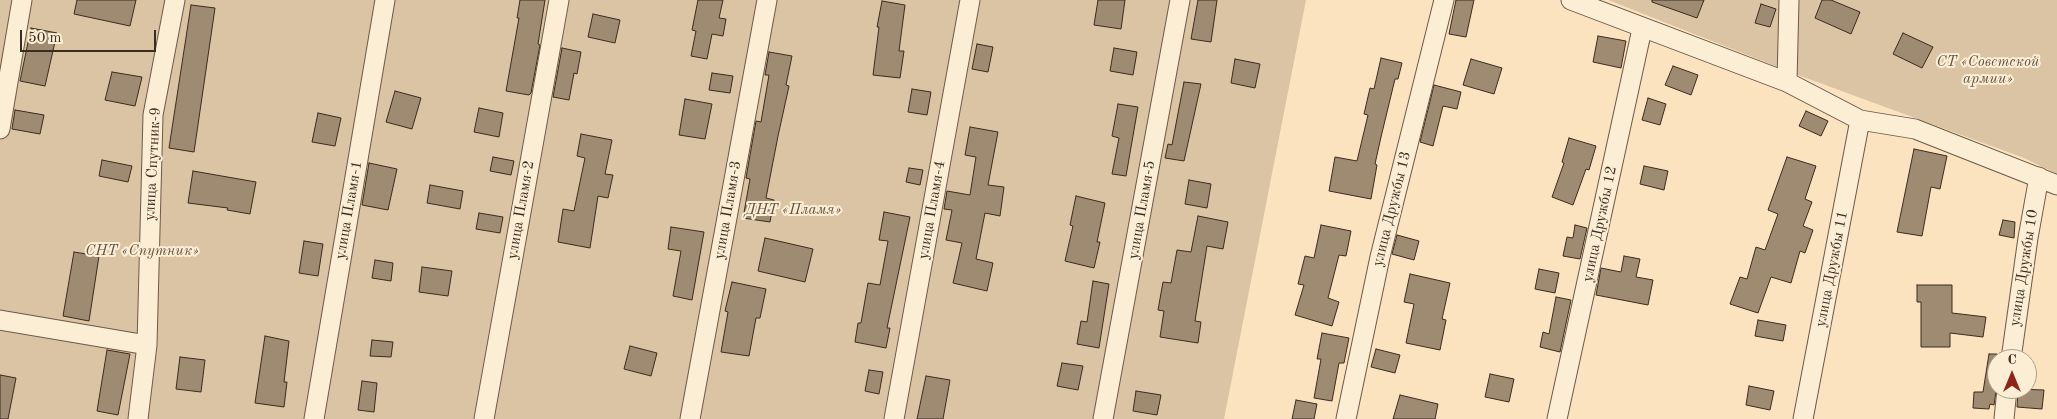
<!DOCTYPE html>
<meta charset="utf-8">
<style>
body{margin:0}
#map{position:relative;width:2057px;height:419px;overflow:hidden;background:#fbe3bf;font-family:"Old Standard TT",serif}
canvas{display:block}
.north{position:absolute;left:1987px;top:349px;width:50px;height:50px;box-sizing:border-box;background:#fcedd5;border:1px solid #af9f8c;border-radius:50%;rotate:0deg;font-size:14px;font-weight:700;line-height:20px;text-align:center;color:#3c2b1f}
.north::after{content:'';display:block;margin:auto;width:18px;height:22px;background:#8f2418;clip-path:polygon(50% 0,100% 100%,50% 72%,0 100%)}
.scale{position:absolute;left:20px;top:30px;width:136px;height:22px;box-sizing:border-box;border:2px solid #3c2b1f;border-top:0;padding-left:6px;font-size:15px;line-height:18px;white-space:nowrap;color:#3c2b1f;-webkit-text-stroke:4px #fcedd5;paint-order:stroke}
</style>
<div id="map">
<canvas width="2057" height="419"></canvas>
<div class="north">С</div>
<div class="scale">50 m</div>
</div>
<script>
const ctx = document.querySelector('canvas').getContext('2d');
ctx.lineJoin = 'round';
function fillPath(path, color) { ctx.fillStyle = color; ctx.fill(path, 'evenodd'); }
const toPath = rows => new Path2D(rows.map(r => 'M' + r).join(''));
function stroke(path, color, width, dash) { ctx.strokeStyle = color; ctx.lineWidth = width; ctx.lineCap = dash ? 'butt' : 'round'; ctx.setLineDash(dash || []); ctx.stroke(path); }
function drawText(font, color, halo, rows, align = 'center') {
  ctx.font = font + ' "Old Standard TT",serif'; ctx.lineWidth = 4; ctx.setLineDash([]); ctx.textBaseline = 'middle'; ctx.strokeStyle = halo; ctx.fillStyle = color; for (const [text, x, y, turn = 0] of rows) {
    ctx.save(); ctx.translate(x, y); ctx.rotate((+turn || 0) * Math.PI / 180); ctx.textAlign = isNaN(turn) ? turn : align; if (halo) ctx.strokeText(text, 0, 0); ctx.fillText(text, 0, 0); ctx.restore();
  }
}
const green = toPath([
 [0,0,1306,0,1224,419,0,419],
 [1608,0,2057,0,2057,174,2024,158,1798,75]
]);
const building = toPath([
 [77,0,136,0,130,26,74,14,77,0],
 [520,0,545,0,538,44,540,45,531,93,529,95,506,91,519,18,517,18,520,0],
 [698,0,723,0,719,18,726,19,723,36,712,34,707,59,691,56,696,31,692,30,698,0],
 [1098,0,1125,0,1121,29,1094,25,1098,0],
 [1198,0,1217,0,1211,42,1191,39,1198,0],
 [1456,0,1474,0,1466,37,1449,34,1456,0],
 [1652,0,1704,0,1697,18,1652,2,1652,0],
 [1822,0,1831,0,1860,12,1851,34,1815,18,1822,0],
 [882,1,905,5,899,51,904,51,900,78,873,75,879,27,877,27,882,1],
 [1761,4,1776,9,1770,27,1755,23,1761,4],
 [191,5,215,8,194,152,169,148,191,5],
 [593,14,620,20,615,43,588,37,593,14],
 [31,28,57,33,45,86,20,81,31,28],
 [1903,33,1933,47,1922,68,1893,54,1903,33],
 [1598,36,1626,41,1621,68,1593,62,1598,36],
 [977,44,993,47,988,72,972,69,977,44],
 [562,48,581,52,577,74,574,73,569,100,553,97,562,48],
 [1114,48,1137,52,1133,75,1110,71,1114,48],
 [769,52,792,56,786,85,789,86,778,136,766,198,774,200,770,222,743,218,750,179,746,178,756,121,761,122,769,75,765,75,769,52],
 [1381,58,1402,63,1398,79,1395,79,1381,137,1375,164,1377,165,1371,199,1329,191,1335,157,1357,161,1368,115,1364,114,1370,88,1374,89,1381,58],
 [1235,59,1260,64,1255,88,1231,83,1235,59],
 [1471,59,1502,68,1494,94,1463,85,1471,59],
 [1673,66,1698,75,1691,95,1665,85,1673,66],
 [112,72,142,77,135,106,105,100,112,72],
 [712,73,733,76,730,93,709,90,712,73],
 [1184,82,1201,84,1184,161,1165,158,1168,144,1172,145,1184,82],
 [1434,85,1461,92,1457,109,1443,106,1433,146,1420,142,1434,85],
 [912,89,931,92,927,115,908,112,912,89],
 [395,91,421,98,412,129,386,122,395,91],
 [1648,98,1666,104,1660,125,1642,120,1648,98],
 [685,99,712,104,705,139,679,135,685,99],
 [1118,104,1138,107,1126,176,1112,174,1119,138,1112,136,1118,104],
 [479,108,503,113,499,137,474,132,479,108],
 [15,110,44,115,40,134,12,129,15,110],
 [1806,111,1828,121,1821,136,1799,126,1806,111],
 [318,113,341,118,335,146,312,142,318,113],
 [970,127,998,132,988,185,1004,187,1000,216,985,213,976,259,993,263,987,291,953,283,962,243,946,240,952,210,944,209,947,191,970,195,976,157,965,155,970,127],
 [581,134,612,140,605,174,613,175,608,198,598,196,590,248,558,242,563,209,574,211,585,158,577,156,581,134],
 [1569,138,1596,146,1589,170,1586,169,1573,205,1552,197,1564,163,1562,162,1569,138],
 [1914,149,1947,156,1940,189,1931,187,1922,236,1897,232,1914,149],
 [493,157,514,161,511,175,490,171,493,157],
 [1787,157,1816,166,1805,199,1812,202,1803,226,1813,230,1805,253,1800,251,1791,283,1771,277,1758,313,1730,304,1740,277,1747,279,1756,247,1765,250,1778,214,1768,210,1787,157],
 [102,160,132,166,128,182,99,176,102,160],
 [369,163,397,169,388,210,362,205,369,163],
 [1644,166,1668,171,1664,190,1640,184,1644,166],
 [909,168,923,170,920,185,906,182,909,168],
 [193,171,256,182,250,214,227,210,228,208,188,203,193,171],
 [1189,180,1211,184,1207,208,1185,204,1189,180],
 [430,185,463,191,460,209,427,203,430,185],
 [1076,196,1105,203,1097,242,1100,242,1094,268,1065,261,1073,226,1070,225,1076,196],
 [884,212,910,217,887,328,890,328,886,348,855,342,858,323,861,323,868,283,880,285,888,241,879,240,884,212],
 [479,213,503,217,500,233,476,229,479,213],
 [1198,216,1228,222,1223,249,1207,246,1195,321,1201,322,1198,343,1160,337,1164,311,1158,310,1163,282,1171,283,1177,250,1191,252,1198,216],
 [2003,220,2015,222,2014,238,1999,235,2003,220],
 [1321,225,1351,231,1346,256,1339,255,1328,298,1339,302,1332,326,1295,315,1304,285,1298,284,1305,256,1314,258,1321,225],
 [1575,225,1587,228,1580,259,1563,256,1567,237,1573,238,1575,225],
 [671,227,704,232,692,300,673,296,681,251,668,249,671,227],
 [1397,235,1419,241,1414,260,1392,254,1397,235],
 [765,238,813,249,805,282,758,271,765,238],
 [304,241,323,244,318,276,299,273,304,241],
 [74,252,99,256,89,321,63,316,74,252],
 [1624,256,1640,259,1636,277,1653,280,1648,305,1596,295,1601,268,1621,272,1624,256],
 [375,260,393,263,391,281,372,278,375,260],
 [422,267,452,271,448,296,419,292,422,267],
 [1539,269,1559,273,1555,293,1535,289,1539,269],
 [1410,274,1450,283,1442,319,1446,320,1440,350,1406,343,1414,304,1404,302,1410,274],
 [1093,281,1109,284,1099,348,1077,344,1081,321,1087,322,1093,281],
 [732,282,766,289,760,318,756,318,749,356,721,352,728,312,725,311,732,282],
 [1917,285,1952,285,1952,313,1986,317,1983,337,1950,333,1950,347,1921,347,1921,302,1917,302,1917,285],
 [1556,297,1571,300,1560,352,1540,347,1543,332,1549,334,1556,297],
 [1758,320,1786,325,1783,341,1755,336,1758,320],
 [1322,333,1349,338,1344,363,1339,363,1332,401,1314,398,1321,359,1317,359,1322,333],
 [265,336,289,341,284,382,287,382,284,407,255,403,265,336],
 [372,340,393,342,391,357,370,356,372,340],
 [630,346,657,353,651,376,624,369,630,346],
 [1376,349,1400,355,1395,373,1371,367,1376,349],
 [107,350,130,354,118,415,97,411,107,350],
 [1989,354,1997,354,1997,385,1994,405,1990,404,1989,409,1973,408,1974,392,1983,392,1989,354],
 [180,357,205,360,201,392,176,389,180,357],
 [1062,363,1083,366,1078,390,1057,386,1062,363],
 [869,370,883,372,879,394,865,391,869,370],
 [1490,374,1514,379,1509,402,1485,397,1490,374],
 [0,375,16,378,8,419,0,419,0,375],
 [926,376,950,380,943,419,917,419,926,376],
 [362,381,377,383,374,412,358,410,362,381],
 [1749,386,1774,391,1770,410,1746,405,1749,386],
 [2018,389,2044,390,2042,409,2017,407,2018,389],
 [1136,391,1161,395,1157,415,1133,411,1136,391],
 [1400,395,1438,404,1435,419,1393,419,1400,395],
 [1296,400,1317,404,1314,419,1292,419,1296,400]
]);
const minor = toPath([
 [1571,0,1787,82,1860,120,1915,129,2057,185],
 [1787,82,1789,0],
 [0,129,22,0],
 [0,320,147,345],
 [2011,359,2028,238,2039,177],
 [138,419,147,345,153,115,175,0],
 [314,419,385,0],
 [484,419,559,0],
 [690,419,767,0],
 [894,419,970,0],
 [1103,419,1180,0],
 [1346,419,1380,257,1444,0],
 [1557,419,1642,29],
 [1803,419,1860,120],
 [2004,419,2007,389]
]);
const parkNames = [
 ["СТ «Советской",1988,62],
 ["армии»",1988,79],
 ["ДНТ «Пламя»",793,210],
 ["СНТ «Спутник»",142,251]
];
const streetNames = [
 ["улица Спутник-9",153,164,-87],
 ["улица Дружбы 13",1392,209,-76],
 ["улица Пламя-1",349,210,-80],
 ["улица Пламя-2",521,210,-80],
 ["улица Пламя-3",728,210,-80],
 ["улица Пламя-4",932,210,-80],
 ["улица Пламя-5",1142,210,-80],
 ["улица Дружбы 12",1600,224,-78],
 ["улица Дружбы 10",2024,268,-81],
 ["улица Дружбы 11",1832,269,-79]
];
fillPath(green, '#dbc4a4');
fillPath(building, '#9f8b72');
stroke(building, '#3c2b1f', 1);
stroke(minor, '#6c5947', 21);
stroke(minor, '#fcedd5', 19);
drawText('italic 15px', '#645140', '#fcedd5', parkNames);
drawText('15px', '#3c2b1f', '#fcedd5', streetNames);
</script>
